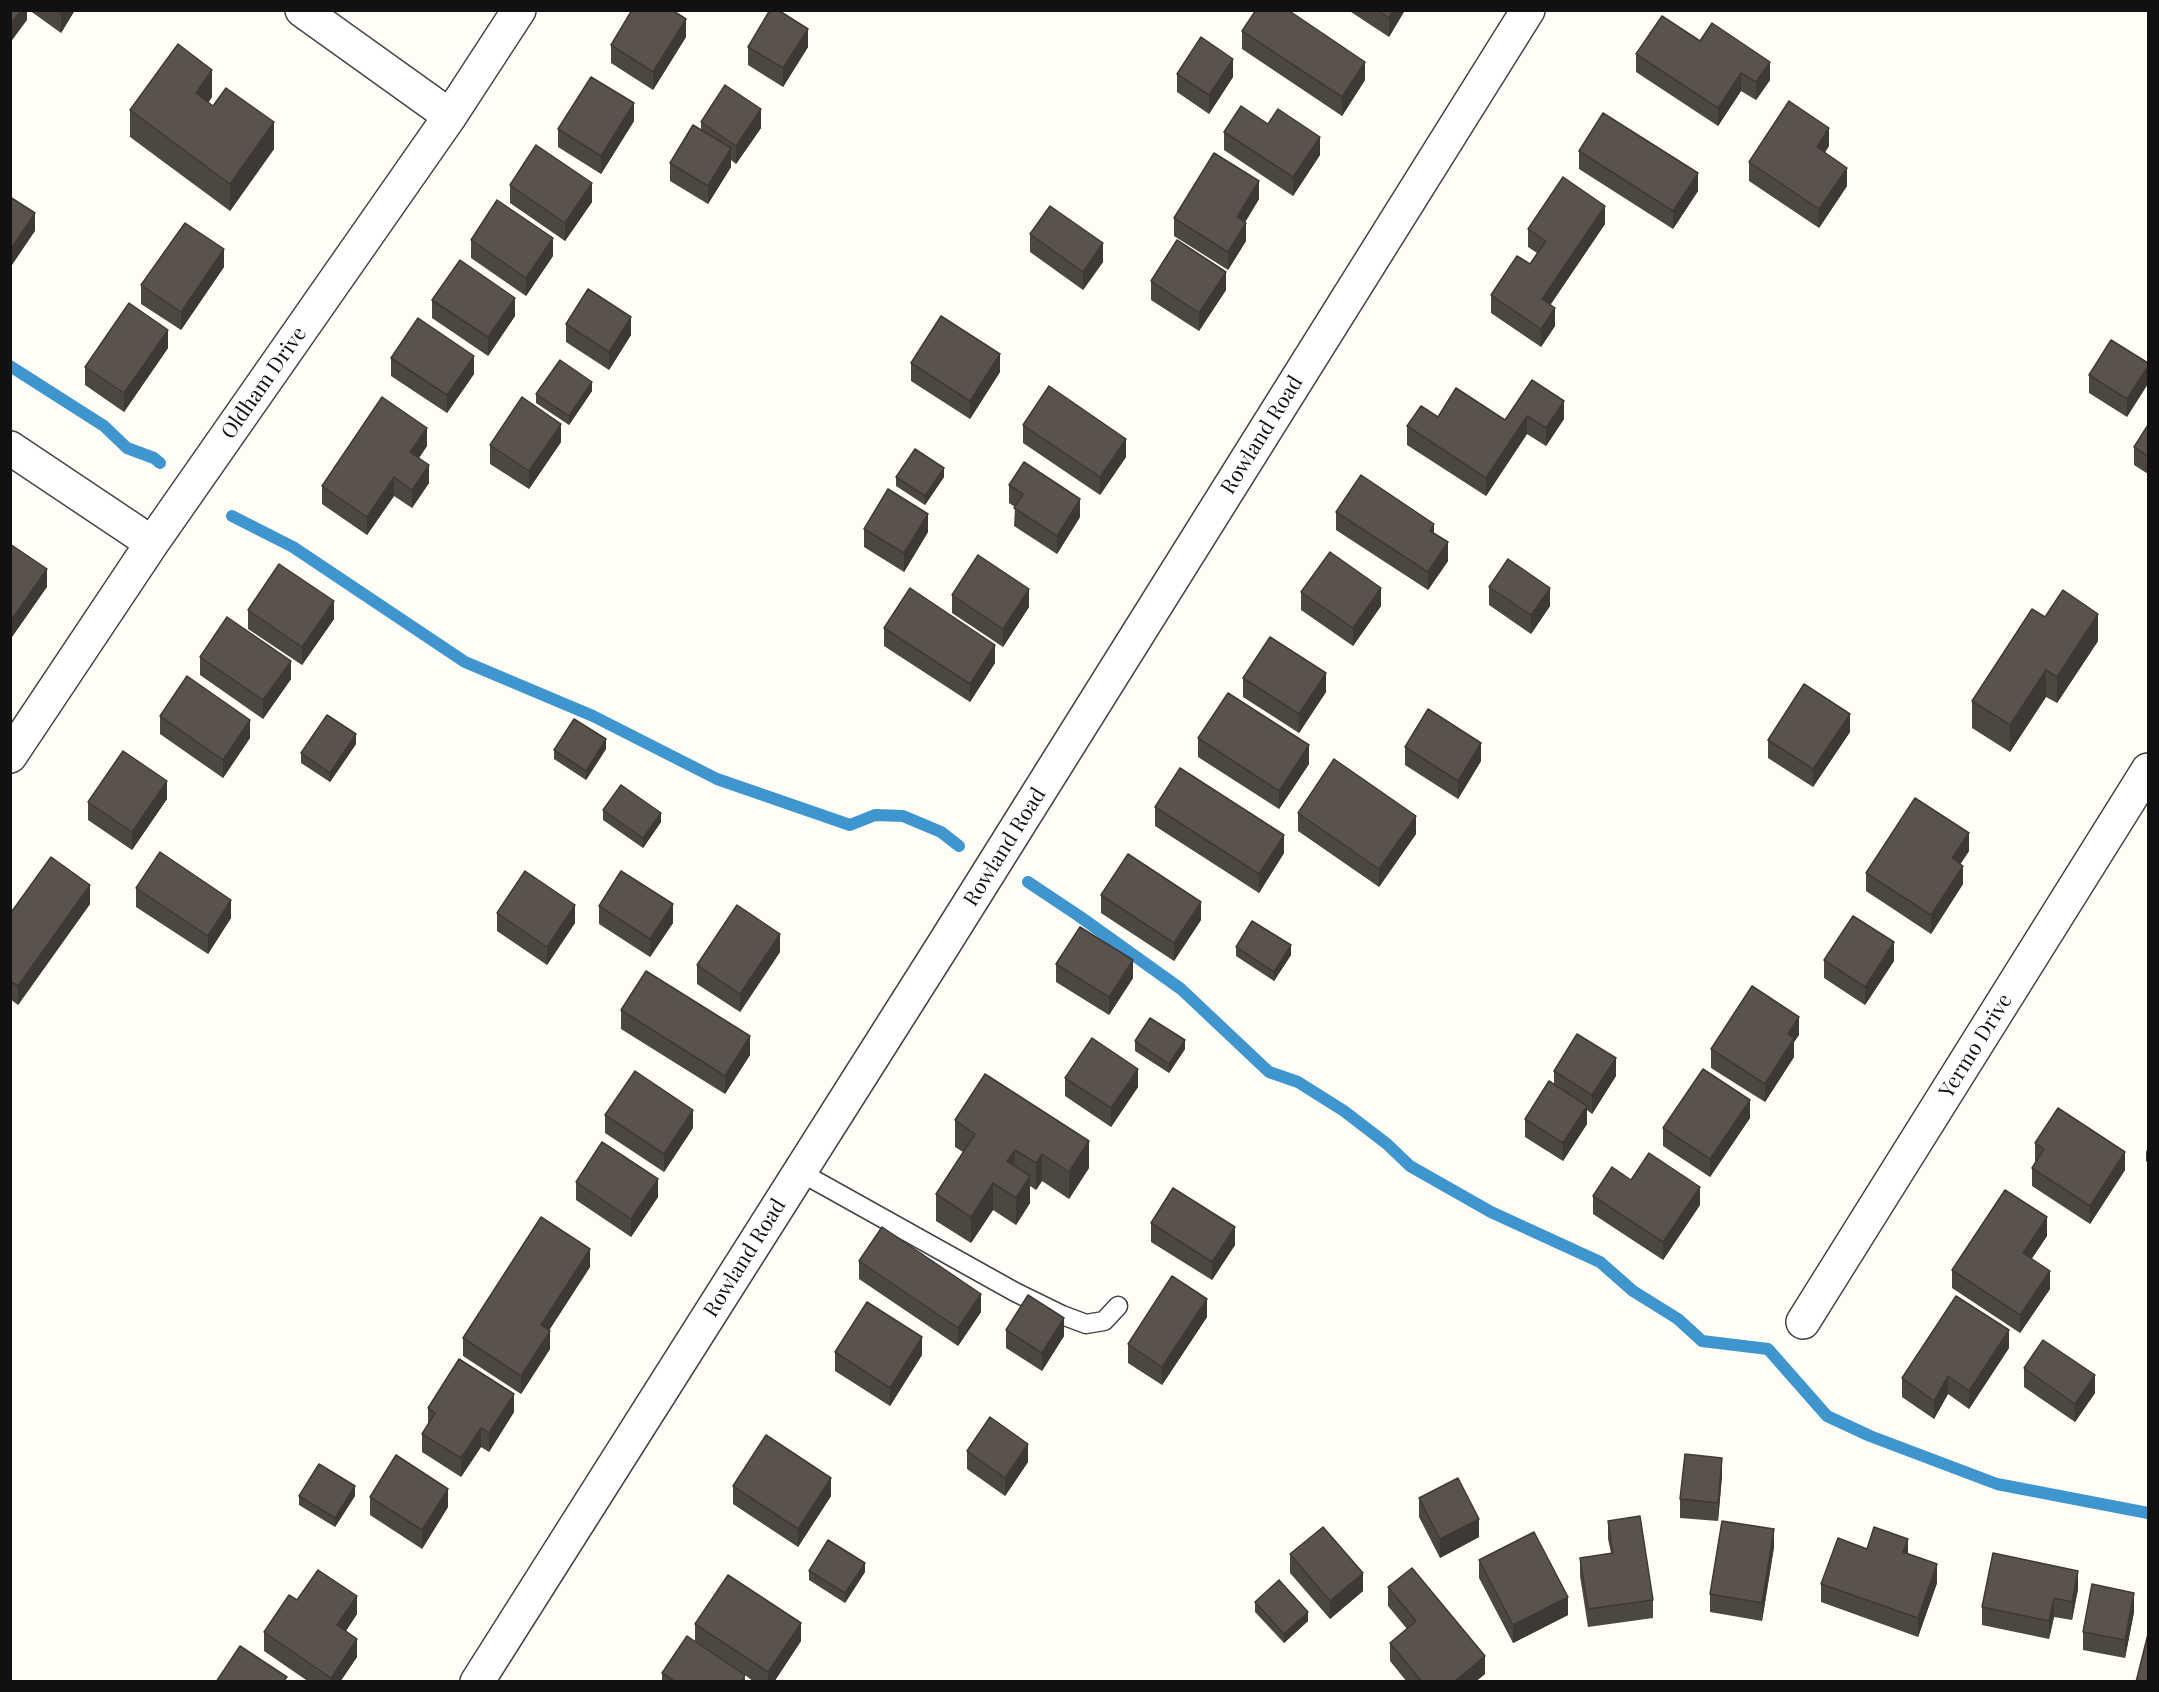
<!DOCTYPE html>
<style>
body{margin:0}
#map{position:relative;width:2159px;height:1692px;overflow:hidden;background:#fffdf5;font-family:"Playfair Display",serif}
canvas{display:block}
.frame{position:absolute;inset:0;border:12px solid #111;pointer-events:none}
</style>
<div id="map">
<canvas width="2159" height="1692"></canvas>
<div class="frame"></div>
</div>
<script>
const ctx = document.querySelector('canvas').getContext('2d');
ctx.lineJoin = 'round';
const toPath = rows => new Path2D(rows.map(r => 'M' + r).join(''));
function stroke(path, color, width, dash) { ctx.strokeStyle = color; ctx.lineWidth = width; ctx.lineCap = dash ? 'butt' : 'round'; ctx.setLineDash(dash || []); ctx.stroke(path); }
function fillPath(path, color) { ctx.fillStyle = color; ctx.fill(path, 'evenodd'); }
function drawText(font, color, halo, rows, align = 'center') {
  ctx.font = font + ' "Playfair Display",serif'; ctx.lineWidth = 6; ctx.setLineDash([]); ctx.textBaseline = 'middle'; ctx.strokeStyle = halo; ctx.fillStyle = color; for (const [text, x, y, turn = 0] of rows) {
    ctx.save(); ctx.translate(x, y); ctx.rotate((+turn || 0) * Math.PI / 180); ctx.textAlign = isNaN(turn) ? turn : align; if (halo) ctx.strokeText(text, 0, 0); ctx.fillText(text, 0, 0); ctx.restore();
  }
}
const stream = toPath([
 [10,366,104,426,127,448,154,458,160,463],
 [232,516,293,547,465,662,593,716,717,779,850,825,875,815,903,816,941,832,959,846],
 [1028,882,1079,916,1181,989,1269,1072,1298,1082,1344,1111,1387,1144,1410,1166,1491,1212,1600,1262,1633,1291,1678,1319,1702,1341,1768,1349,1827,1416,1870,1436,1997,1484,2148,1513]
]);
const service = toPath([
 [800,1172,1015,1292,1062,1315,1086,1324,1104,1321,1118,1306]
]);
const minor = toPath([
 [302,10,450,116],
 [10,448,152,543],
 [10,756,152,543,450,116,519,10],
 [1803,1322,2148,770],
 [477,1682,944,944,1528,10]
]);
const wall = toPath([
 [29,10,75,10,61,33],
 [1348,10,1405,10,1389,37],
 [1242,31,1365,80,1342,116,1242,49],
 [686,37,653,90,611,63,611,45],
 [1700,41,1770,80,1756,100,1741,91,1718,126,1636,72,1636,54],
 [748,47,808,47,783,87,748,65],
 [1177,74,1233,77,1209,114,1177,92],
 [212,97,208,103,274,149,230,211,130,137,130,110],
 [634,121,601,174,558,147,558,129],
 [701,122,761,128,736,164,731,160,731,167,708,204,670,181,670,163,701,130],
 [1268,124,1320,155,1293,196,1224,150,1224,132],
 [1829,146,1825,152,1847,186,1819,228,1749,181,1749,162],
 [1579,151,1698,191,1673,229,1579,169],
 [510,185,592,202,565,241,510,203],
 [1259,199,1245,222,1246,241,1228,270,1174,236,1174,218],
 [1605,224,1551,304,1555,326,1541,347,1491,313,1491,295,1530,264,1537,253,1528,247,1528,229],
 [1030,234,1103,262,1083,290,1030,252],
 [471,240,553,256,526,296,471,258],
 [224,267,181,330,141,304,141,285],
 [1151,281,1226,290,1199,331,1151,300],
 [432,300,515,316,488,356,432,318],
 [566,324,631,335,609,370,566,342],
 [168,348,124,412,85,385,85,367],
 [391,358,474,374,447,413,391,376],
 [911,363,1000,372,970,419,911,381],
 [2148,363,2127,417,2089,393,2089,375],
 [1532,380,1564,419,1546,446,1527,434,1486,496,1407,445,1407,426,1438,417,1505,420],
 [592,391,569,425,536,403,536,394],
 [1023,425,1126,457,1100,495,1023,443],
 [2148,425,2148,474,2134,465,2134,447],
 [561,442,529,489,490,464,490,445],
 [427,446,419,458,429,483,412,508,394,496,367,535,322,504,322,486],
 [896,477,944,477,925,505,896,486],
 [1009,485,1080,517,1057,554,1014,526,1015,507,1009,503],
 [1336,512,1434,534,1448,561,1428,590,1336,530],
 [864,529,928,532,904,572,864,547],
 [1489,587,1550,606,1531,634,1489,605],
 [1301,592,1381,606,1353,646,1301,610],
 [952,595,1029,607,1003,647,952,613],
 [248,610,334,619,302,665,248,629],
 [884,628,995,663,970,702,884,646],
 [2098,641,2057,703,2046,697,2010,752,1972,728,1972,701],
 [200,657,291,679,263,719,200,675],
 [1243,678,1326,692,1299,733,1243,697],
 [160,716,250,738,223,778,160,734],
 [1850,732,1813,787,1768,758,1768,740],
 [1198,738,1309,764,1279,809,1198,757],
 [356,744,330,782,301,763,301,753],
 [1405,747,1481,761,1458,799,1405,765],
 [606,749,586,780,554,759,554,750],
 [167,799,132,850,88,820,88,802],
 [1155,807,1284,853,1259,893,1155,826],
 [603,810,661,822,643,848,603,820],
 [1298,813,1416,834,1379,887,1298,831],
 [1969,851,1960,864,1963,884,1931,934,1866,891,1866,873],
 [136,888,231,918,208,954,136,907],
 [1101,895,1201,920,1174,961,1101,913],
 [90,904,18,1005,10,999,10,914],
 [599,906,673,923,650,957,599,924],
 [497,913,575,923,547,965,497,931],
 [1236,947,1291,955,1274,981,1236,956],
 [780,952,740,1012,697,984,697,965],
 [1824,960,1894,961,1865,1005,1824,978],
 [1056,964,1133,978,1109,1015,1056,982],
 [621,1010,750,1055,725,1094,621,1029],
 [1799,1035,1794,1042,1794,1057,1765,1102,1711,1068,1711,1049],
 [1135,1041,1185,1049,1169,1073,1135,1051],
 [1554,1071,1616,1076,1592,1114,1587,1110,1587,1124,1563,1161,1525,1137,1525,1119,1554,1085],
 [1065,1078,1138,1087,1111,1127,1065,1096],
 [605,1115,693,1128,664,1172,605,1133],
 [1750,1118,1710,1177,1663,1146,1663,1128],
 [955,1120,1089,1168,1069,1199,1042,1181,1036,1190,1030,1186,1030,1203,1016,1225,993,1210,971,1243,936,1221,936,1194,963,1152,955,1147],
 [2035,1143,2125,1170,2090,1224,2032,1186,2032,1168,2036,1162,2035,1161],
 [2148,1147,2148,1163,2146,1161,2146,1152],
 [1631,1180,1700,1205,1663,1260,1593,1214,1593,1196],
 [576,1182,658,1197,631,1237,576,1200],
 [1151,1223,1235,1245,1212,1280,1151,1242],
 [2047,1236,2031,1259,2050,1289,2020,1333,1952,1288,1952,1270],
 [859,1261,981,1312,958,1346,859,1279],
 [590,1267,549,1330,550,1349,521,1394,463,1356,463,1338],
 [1207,1317,1162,1385,1128,1363,1128,1344],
 [1006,1330,1064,1336,1042,1371,1006,1348],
 [2009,1348,1969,1409,1948,1394,1934,1419,1902,1397,1902,1378],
 [835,1352,922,1355,890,1406,835,1371],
 [2024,1368,2095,1393,2075,1422,2024,1387],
 [428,1408,514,1412,489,1452,481,1447,461,1477,422,1452,422,1434,428,1424],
 [967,1451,1028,1462,1005,1496,967,1469],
 [1722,1476,1718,1521,1680,1518,1680,1499],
 [733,1486,831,1496,798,1547,733,1504],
 [299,1496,355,1496,335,1527,299,1505],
 [370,1497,448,1507,422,1549,370,1515],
 [1419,1498,1479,1537,1440,1558,1419,1517],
 [1608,1521,1653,1600,1653,1618,1588,1627,1580,1576,1580,1558,1611,1553,1608,1539],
 [1774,1547,1762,1621,1710,1612,1710,1594],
 [1867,1549,1908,1554,1937,1583,1918,1637,1821,1602,1821,1584],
 [1290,1554,1363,1591,1330,1619,1290,1573],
 [1479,1560,1568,1615,1513,1643,1479,1578],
 [809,1571,865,1572,845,1603,809,1580],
 [1388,1587,1485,1674,1475,1682,1407,1682,1390,1661,1390,1643,1407,1629,1388,1606],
 [2078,1589,2072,1620,2054,1617,2049,1639,1982,1625,1982,1607],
 [297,1600,357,1614,346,1631,357,1657,340,1682,309,1682,264,1651,264,1632],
 [1255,1602,1308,1621,1284,1643,1255,1612],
 [2134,1612,2125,1658,2083,1650,2083,1632],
 [695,1624,801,1641,774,1682,754,1682,745,1675,745,1682,662,1682,662,1673,695,1641]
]);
const shadedWall = toPath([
 [21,10,27,10,27,20,10,43,10,25],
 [63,10,75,10,61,33,61,14],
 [1394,10,1405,10,1389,37,1389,18],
 [686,19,686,37,653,90,653,72],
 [808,29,808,47,783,87,783,68],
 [1233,59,1233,77,1209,114,1209,95],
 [1365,62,1365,80,1342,116,1342,97],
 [1770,62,1770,80,1756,100,1756,82],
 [212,70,212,97,196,120,196,93],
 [1741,73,1741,91,1718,126,1718,108],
 [634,103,634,121,601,174,601,156],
 [761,109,761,128,736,164,736,146],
 [274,122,274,149,230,211,230,184],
 [1829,128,1829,146,1817,165,1817,147],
 [1320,137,1320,155,1293,196,1293,177],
 [731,148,731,167,708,204,708,186],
 [1847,168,1847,186,1819,228,1819,209],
 [1698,173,1698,191,1673,229,1673,211],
 [1259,181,1259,199,1237,236,1237,217],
 [592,183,592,202,565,241,565,223],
 [1605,206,1605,224,1542,317,1542,299],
 [35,213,35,231,10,268,10,250],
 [1246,223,1246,241,1228,270,1228,252],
 [553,238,553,256,526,296,526,278],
 [1103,243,1103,262,1083,290,1083,272],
 [224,249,224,267,181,330,181,312],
 [1226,272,1226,290,1199,331,1199,313],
 [515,298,515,316,488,356,488,337],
 [1555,308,1555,326,1541,347,1541,329],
 [631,317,631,335,609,370,609,352],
 [168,330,168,348,124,412,124,393],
 [1000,354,1000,372,970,419,970,401],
 [474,356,474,374,447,413,447,395],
 [2148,366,2148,384,2127,417,2127,399],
 [592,382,592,391,569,425,569,416],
 [1564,401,1564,419,1546,446,1546,428],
 [1527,416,1527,434,1486,496,1486,478],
 [561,424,561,442,529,489,529,471],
 [427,428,427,446,410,471,410,452],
 [1126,439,1126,457,1100,495,1100,477],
 [429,465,429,483,412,508,412,490],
 [944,468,944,477,925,505,925,496],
 [394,477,394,496,367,535,367,517],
 [1080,499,1080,517,1057,554,1057,536],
 [928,514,928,532,904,572,904,553],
 [1434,524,1434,543,1430,531],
 [1448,542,1448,561,1428,590,1428,572],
 [47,569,47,587,10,640,10,622],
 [1381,588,1381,606,1353,646,1353,628],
 [1550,588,1550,606,1531,634,1531,615],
 [1029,589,1029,607,1003,647,1003,629],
 [334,601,334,619,302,665,302,647],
 [2098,614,2098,641,2057,703,2057,677],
 [995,645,995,663,970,702,970,684],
 [291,661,291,679,263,719,263,700],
 [2046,670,2046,697,2010,752,2010,725],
 [1326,673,1326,692,1299,733,1299,714],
 [1850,714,1850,732,1813,787,1813,769],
 [250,720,250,738,223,778,223,760],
 [356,734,356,744,330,782,330,773],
 [606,739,606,749,586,780,586,771],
 [1481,743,1481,761,1458,799,1458,781],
 [1309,745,1309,764,1279,809,1279,791],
 [167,781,167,799,132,850,132,832],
 [661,813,661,822,643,848,643,838],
 [1416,816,1416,834,1379,887,1379,869],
 [1969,833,1969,851,1952,877,1952,858],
 [1284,835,1284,853,1259,893,1259,874],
 [1963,866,1963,884,1931,934,1931,915],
 [90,885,90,904,18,1005,18,986],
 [231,900,231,918,208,954,208,936],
 [1201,902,1201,920,1174,961,1174,943],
 [673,904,673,923,650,957,650,939],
 [575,905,575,923,547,965,547,947],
 [780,934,780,952,740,1012,740,994],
 [1894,942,1894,961,1865,1005,1865,987],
 [1291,945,1291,955,1274,981,1274,972],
 [1133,960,1133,978,1109,1015,1109,997],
 [1799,1017,1799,1035,1794,1042,1794,1057,1765,1102,1765,1084,1788,1034],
 [750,1036,750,1055,725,1094,725,1076],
 [1185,1040,1185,1049,1169,1073,1169,1064],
 [1616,1058,1616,1076,1592,1114,1592,1095],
 [1138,1069,1138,1087,1111,1127,1111,1108],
 [1750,1100,1750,1118,1710,1177,1710,1159],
 [1587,1106,1587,1124,1563,1161,1563,1143],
 [693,1110,693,1128,664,1172,664,1154],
 [1089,1141,1089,1168,1069,1199,1069,1172],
 [1015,1150,1015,1176,1007,1161],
 [2125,1152,2125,1170,2090,1224,2090,1206],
 [1042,1154,1042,1181,1036,1190,1036,1163],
 [1030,1176,1030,1203,1016,1225,1016,1198],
 [658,1179,658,1197,631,1237,631,1219],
 [993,1183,993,1210,971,1243,971,1217],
 [1700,1187,1700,1205,1663,1260,1663,1242],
 [2047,1217,2047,1236,2023,1272,2023,1253],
 [1235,1227,1235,1245,1212,1280,1212,1262],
 [590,1249,590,1267,541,1343,541,1325],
 [2050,1271,2050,1289,2020,1333,2020,1315],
 [981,1294,981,1312,958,1346,958,1328],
 [1207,1299,1207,1317,1162,1385,1162,1367],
 [1064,1318,1064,1336,1042,1371,1042,1353],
 [2009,1330,2009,1348,1969,1409,1969,1391],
 [550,1331,550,1349,521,1394,521,1376],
 [922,1337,922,1355,890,1406,890,1388],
 [2095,1375,2095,1393,2075,1422,2075,1404],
 [1948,1376,1948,1394,1934,1419,1934,1401],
 [514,1394,514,1412,489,1452,489,1433],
 [481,1428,481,1447,461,1477,461,1458],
 [1028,1444,1028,1462,1005,1496,1005,1478],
 [1722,1458,1722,1476,1718,1521,1718,1503],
 [831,1478,831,1496,798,1547,798,1529],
 [355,1486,355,1496,335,1527,335,1518],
 [448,1489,448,1507,422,1549,422,1530],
 [1479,1519,1479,1537,1440,1558,1440,1539],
 [1774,1529,1774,1547,1762,1621,1762,1603],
 [1908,1539,1908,1558,1903,1552],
 [865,1563,865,1572,845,1603,845,1593],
 [1937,1564,1937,1583,1918,1637,1918,1618],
 [2078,1571,2078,1589,2072,1620,2072,1602],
 [1363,1573,1363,1591,1330,1619,1330,1601],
 [2134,1593,2134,1612,2125,1658,2125,1640],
 [357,1596,357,1614,337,1644,337,1625],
 [1568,1597,1568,1615,1513,1643,1513,1625],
 [2054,1598,2054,1617,2049,1639,2049,1621],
 [1308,1612,1308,1621,1284,1643,1284,1634],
 [801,1623,801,1641,774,1682,768,1682,768,1672],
 [357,1639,357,1657,340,1682,331,1682,331,1678],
 [1485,1656,1485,1674,1475,1682,1454,1682]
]);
const building = toPath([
 [10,10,21,10,10,25,10,10],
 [55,10,63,10,61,14,55,10],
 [632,10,672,10,686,19,653,72,611,45,632,10],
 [770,10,778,10,808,29,783,68,748,47,770,10],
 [1256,10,1288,10,1365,62,1342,97,1242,31,1256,10],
 [1377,10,1394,10,1389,18,1377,10],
 [1662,16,1700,41,1712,23,1770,62,1756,82,1741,73,1718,108,1636,54,1662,16],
 [1201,37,1233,59,1209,95,1177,74,1201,37],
 [178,44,212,70,196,93,213,106,226,88,274,122,230,184,130,110,178,44],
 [591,77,634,103,601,156,558,129,591,77],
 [725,85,761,109,736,146,701,122,725,85],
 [1789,101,1829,128,1817,147,1847,168,1819,209,1749,162,1789,101],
 [1241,106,1268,124,1278,109,1320,137,1293,177,1224,132,1241,106],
 [1603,113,1698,173,1673,211,1579,151,1603,113],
 [693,125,731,148,708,186,670,163,693,125],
 [536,145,592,183,565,223,510,185,536,145],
 [1214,153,1259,181,1237,217,1246,223,1228,252,1174,218,1214,153],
 [1563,177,1605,206,1542,299,1555,308,1541,329,1491,295,1517,256,1530,264,1546,241,1528,229,1563,177],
 [10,197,35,213,10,250,10,197],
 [497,200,553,238,526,278,471,240,497,200],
 [1050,206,1103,243,1083,272,1030,234,1050,206],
 [185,223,224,249,181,312,141,285,185,223],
 [1177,240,1226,272,1199,313,1151,281,1177,240],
 [460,260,515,298,488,337,432,300,460,260],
 [588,289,631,317,609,352,566,324,588,289],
 [129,303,168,330,124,393,85,367,129,303],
 [941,316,1000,354,970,401,911,363,941,316],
 [418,318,474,356,447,395,391,358,418,318],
 [2111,340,2148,363,2148,366,2127,399,2089,375,2111,340],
 [560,360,592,382,569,416,536,394,560,360],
 [1532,380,1564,401,1546,428,1527,416,1486,478,1407,426,1421,406,1438,417,1456,388,1505,420,1532,380],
 [1049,386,1126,439,1100,477,1023,425,1049,386],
 [382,397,427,428,410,452,429,465,412,490,394,477,367,517,322,486,382,397],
 [522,397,561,424,529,471,490,445,522,397],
 [2148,425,2148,456,2134,447,2148,425],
 [915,449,944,468,925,496,896,477,915,449],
 [1024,462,1080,499,1057,536,1014,508,1023,494,1009,485,1024,462],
 [1361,475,1434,524,1430,531,1448,542,1428,572,1336,512,1361,475],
 [888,489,928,514,904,553,864,529,888,489],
 [10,544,47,569,10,622,10,544],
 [1330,552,1381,588,1353,628,1301,592,1330,552],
 [978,555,1029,589,1003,629,952,595,978,555],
 [1508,559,1550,588,1531,615,1489,587,1508,559],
 [279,564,334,601,302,647,248,610,279,564],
 [910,588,995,645,970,684,884,628,910,588],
 [2063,590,2098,614,2057,677,2046,670,2010,725,1972,701,2032,609,2045,617,2063,590],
 [227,617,291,661,263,700,200,657,227,617],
 [1270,637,1326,673,1299,714,1243,678,1270,637],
 [187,676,250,720,223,760,160,716,187,676],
 [1804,684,1850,714,1813,769,1768,740,1804,684],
 [1228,693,1309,745,1279,791,1198,738,1228,693],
 [1428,709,1481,743,1458,781,1405,747,1428,709],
 [327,715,356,734,330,773,301,753,327,715],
 [574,719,606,739,586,771,554,750,574,719],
 [123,751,167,781,132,832,88,802,123,751],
 [1334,759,1416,816,1379,869,1298,813,1334,759],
 [1180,768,1284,835,1259,874,1155,807,1180,768],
 [621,785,661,813,643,838,603,810,621,785],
 [1915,798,1969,833,1952,858,1963,866,1931,915,1866,873,1915,798],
 [160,852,231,900,208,936,136,888,160,852],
 [1128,854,1201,902,1174,943,1101,895,1128,854],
 [51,857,90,885,18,986,10,981,10,914,51,857],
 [525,871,575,905,547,947,497,913,525,871],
 [621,871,673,904,650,939,599,906,621,871],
 [737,905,780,934,740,994,697,965,737,905],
 [1853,916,1894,942,1865,987,1824,960,1853,916],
 [1252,921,1291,945,1274,972,1236,947,1252,921],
 [1080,927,1133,960,1109,997,1056,964,1080,927],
 [646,971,750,1036,725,1076,621,1010,646,971],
 [1752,986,1799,1017,1788,1034,1794,1038,1765,1084,1711,1049,1752,986],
 [1150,1018,1185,1040,1169,1064,1135,1041,1150,1018],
 [1577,1034,1616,1058,1592,1095,1554,1071,1577,1034],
 [1092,1038,1138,1069,1111,1108,1065,1078,1092,1038],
 [1703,1069,1750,1100,1710,1159,1663,1128,1703,1069],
 [635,1071,693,1110,664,1154,605,1115,635,1071],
 [985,1074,1089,1141,1069,1172,1042,1154,1036,1163,1015,1150,1007,1161,1030,1176,1016,1198,993,1183,971,1217,936,1194,975,1134,955,1120,985,1074],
 [1549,1081,1587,1106,1563,1143,1525,1119,1549,1081],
 [2058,1108,2125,1152,2090,1206,2032,1168,2044,1149,2035,1143,2058,1108],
 [602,1142,658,1179,631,1219,576,1182,602,1142],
 [1649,1153,1700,1187,1663,1242,1593,1196,1612,1167,1631,1180,1649,1153],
 [1173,1188,1235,1227,1212,1262,1151,1223,1173,1188],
 [2005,1190,2047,1217,2023,1253,2050,1271,2020,1315,1952,1270,2005,1190],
 [541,1217,590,1249,541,1325,550,1331,521,1376,463,1338,541,1217],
 [882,1227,981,1294,958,1328,859,1261,882,1227],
 [1172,1276,1207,1299,1162,1367,1128,1344,1172,1276],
 [1028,1295,1064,1318,1042,1353,1006,1330,1028,1295],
 [1956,1296,2009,1330,1969,1391,1948,1376,1934,1401,1902,1378,1956,1296],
 [867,1302,922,1337,890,1388,835,1352,867,1302],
 [2043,1340,2095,1375,2075,1404,2024,1368,2043,1340],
 [459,1359,514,1394,489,1433,481,1428,461,1458,422,1434,435,1413,428,1408,459,1359],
 [990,1417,1028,1444,1005,1478,967,1451,990,1417],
 [766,1435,831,1478,798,1529,733,1486,766,1435],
 [1685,1454,1722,1458,1718,1503,1680,1499,1685,1454],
 [396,1455,448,1489,422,1530,370,1497,396,1455],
 [319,1464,355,1486,335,1518,299,1496,319,1464],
 [1458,1478,1479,1519,1440,1539,1419,1498,1458,1478],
 [1640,1516,1653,1600,1588,1609,1580,1558,1613,1553,1608,1521,1640,1516],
 [1722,1521,1774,1529,1762,1603,1710,1594,1722,1521],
 [1323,1527,1363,1573,1330,1601,1290,1554,1323,1527],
 [1874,1527,1908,1539,1903,1552,1937,1564,1918,1618,1821,1584,1838,1538,1867,1549,1874,1527],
 [1534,1532,1568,1597,1513,1625,1479,1560,1534,1532],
 [828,1540,865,1563,845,1593,809,1571,828,1540],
 [1993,1553,2078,1571,2072,1602,2054,1598,2049,1621,1982,1607,1993,1553],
 [1412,1568,1485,1656,1454,1682,1422,1682,1390,1643,1416,1621,1388,1587,1412,1568],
 [318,1570,357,1596,337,1625,357,1639,331,1678,264,1632,289,1595,297,1600,318,1570],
 [728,1575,801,1623,768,1672,695,1624,728,1575],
 [1279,1580,1308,1612,1284,1634,1255,1602,1279,1580],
 [2092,1584,2134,1593,2125,1640,2083,1632,2092,1584],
 [2148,1634,2148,1682,2136,1682,2148,1634],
 [687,1636,745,1675,741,1682,676,1682,662,1673,687,1636],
 [240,1646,287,1677,283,1682,216,1682,240,1646]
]);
const streetNames = [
 ["Oldham Drive",264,383,-55],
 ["Rowland Road",1262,435,-58],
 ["Rowland Road",1005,847,-58],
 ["Yermo Drive",1976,1046,-58],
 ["Rowland Road",745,1258,-58]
];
stroke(stream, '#3f96cf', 12);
stroke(service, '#444', 21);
stroke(minor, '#444', 36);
stroke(service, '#fff', 18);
stroke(minor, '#fff', 33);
fillPath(wall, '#4d4742');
fillPath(shadedWall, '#3f3936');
fillPath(building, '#5a524d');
stroke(building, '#3f3936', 1.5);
drawText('21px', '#111', '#fff', streetNames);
</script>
